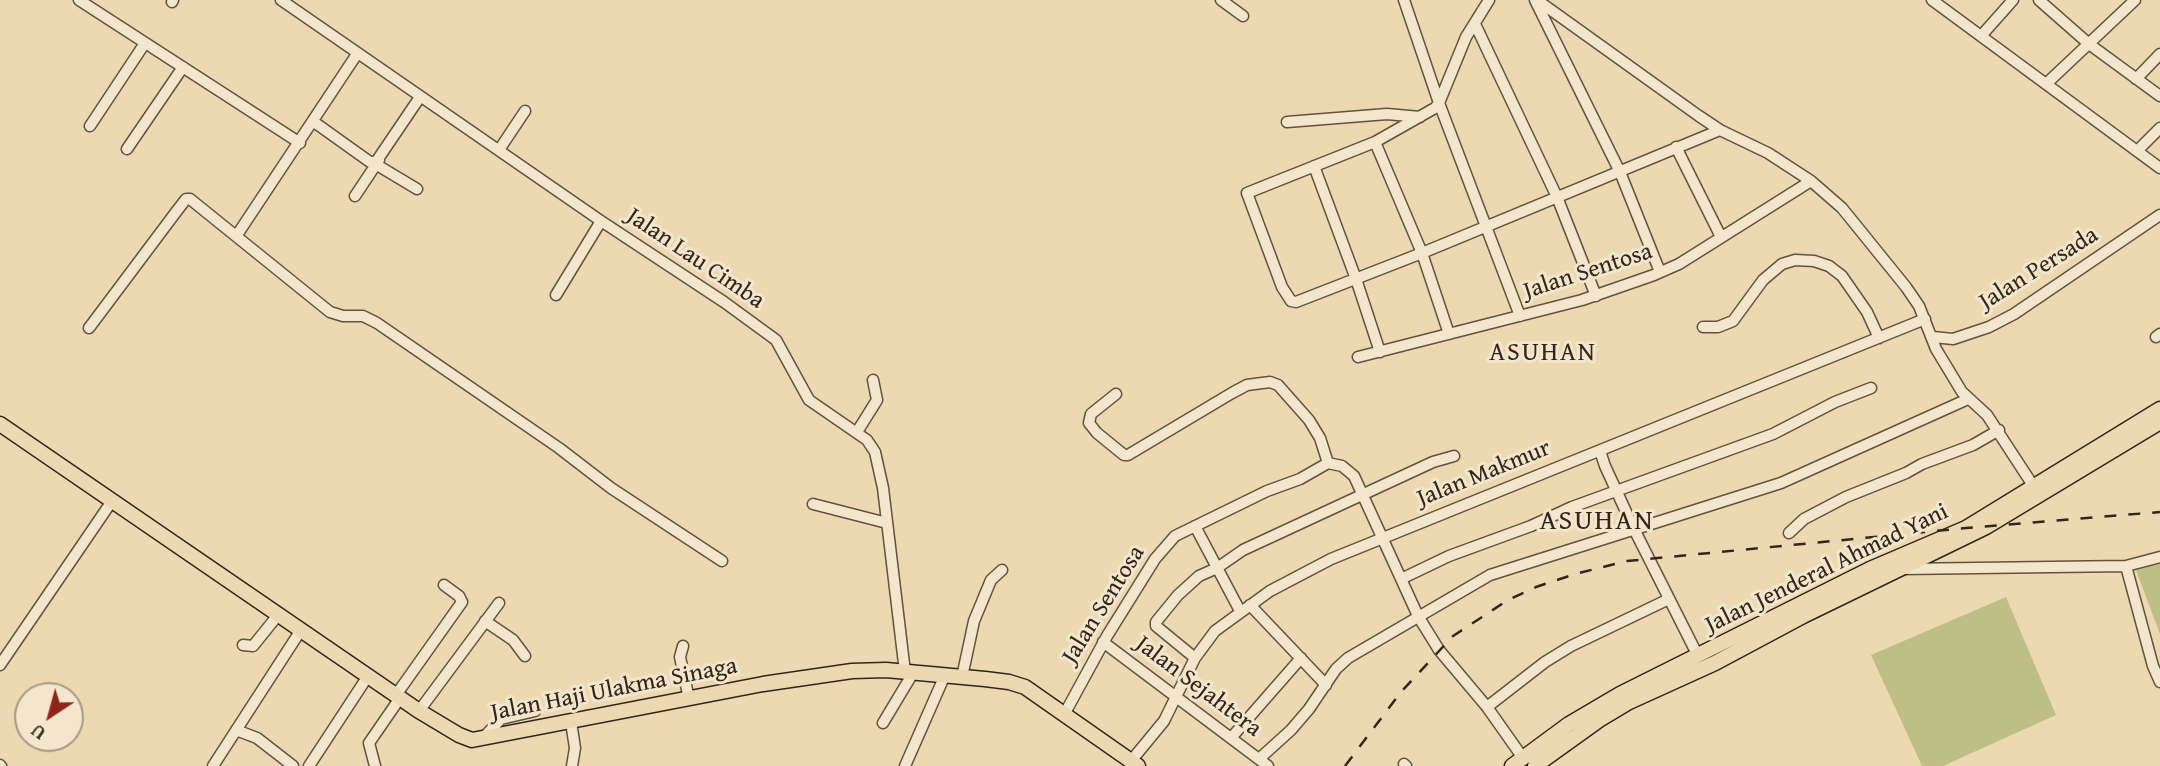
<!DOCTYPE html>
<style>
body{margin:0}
#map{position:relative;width:2160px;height:766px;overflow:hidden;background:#ecd9b1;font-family:"Gentium Book Plus",serif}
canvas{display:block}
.north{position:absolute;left:14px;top:682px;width:70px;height:70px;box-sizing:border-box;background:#f3e6cc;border:2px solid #a79985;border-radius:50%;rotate:216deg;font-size:19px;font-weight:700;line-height:28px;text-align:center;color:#34251b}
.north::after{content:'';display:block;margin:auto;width:24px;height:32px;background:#8f2418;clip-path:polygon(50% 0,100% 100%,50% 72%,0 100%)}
</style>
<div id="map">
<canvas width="2160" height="766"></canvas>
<div class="north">U</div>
</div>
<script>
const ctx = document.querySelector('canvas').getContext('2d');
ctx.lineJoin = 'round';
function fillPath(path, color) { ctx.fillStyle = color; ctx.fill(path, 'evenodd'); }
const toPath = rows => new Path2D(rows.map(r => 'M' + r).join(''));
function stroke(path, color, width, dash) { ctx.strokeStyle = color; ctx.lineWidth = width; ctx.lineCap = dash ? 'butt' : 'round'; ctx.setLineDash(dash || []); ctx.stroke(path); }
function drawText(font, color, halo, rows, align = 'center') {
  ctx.font = font + ' "Gentium Book Plus",serif'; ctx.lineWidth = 6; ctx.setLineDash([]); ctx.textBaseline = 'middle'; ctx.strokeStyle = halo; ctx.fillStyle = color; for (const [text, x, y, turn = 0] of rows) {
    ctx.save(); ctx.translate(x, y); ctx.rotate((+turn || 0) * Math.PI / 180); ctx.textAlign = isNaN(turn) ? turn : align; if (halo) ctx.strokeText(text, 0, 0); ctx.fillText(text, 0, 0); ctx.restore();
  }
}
const green = toPath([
 [2160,564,2160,634,2136,570],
 [2006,597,2056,715,1943,766,1922,766,1871,655]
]);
const minor = toPath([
 [79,0,300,143],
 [281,0,601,221,724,302,776,340,809,400,867,440,875,452,883,488,905,672],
 [1221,0,1243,16],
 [1404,0,1439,103,1520,316],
 [1489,0,1466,37,1439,103,1435,108,1375,142,1247,193,1282,287,1291,301,1296,302,1422,253,1720,130],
 [1535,0,1620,172,1660,272],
 [1537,0,1699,116,1720,130,1768,153,1811,181,1842,208,1906,287,1919,306,1936,349,1962,392,1987,415,2034,487],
 [1932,0,2160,168],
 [2039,0,2089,44,2160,96],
 [172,2,173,0],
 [1475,24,1557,197,1596,296],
 [1981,36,2013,0],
 [2136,79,2160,54],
 [2046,84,2135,0],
 [314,122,370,162,376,162,420,97],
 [1287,122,1387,114,1420,117],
 [90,126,145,43],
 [1375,142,1422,253,1449,334],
 [1676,147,1721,237],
 [127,149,183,67],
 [499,150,525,111],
 [2137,151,2160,128],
 [377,165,417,189],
 [1314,166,1356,279,1380,352],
 [355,196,379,160],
 [237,235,357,54],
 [556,295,601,221],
 [1703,327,1718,327,1733,321,1763,280,1782,264,1795,260,1814,261,1829,266,1842,276,1867,312,1879,338],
 [89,328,176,212,186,199,190,199,330,312,343,316,363,316,377,323,559,448,611,488,722,561],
 [1933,337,1953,339,1989,327,2014,314,2160,215],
 [2156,337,2160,334],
 [1358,357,1582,300,1654,275,1679,264,1811,181],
 [1116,394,1091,414,1089,423,1097,433,1124,455,1128,455,1232,393,1247,385,1270,382,1278,385,1309,420,1320,438,1328,463],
 [857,432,877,400,873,380],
 [1600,451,1605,466,1634,529,1698,656],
 [813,504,887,523],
 [1195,526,1240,611],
 [1789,533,1804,519,1846,497,1906,473,1922,464,1973,445,1999,430],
 [2126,566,2153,666,2160,682],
 [1902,569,2126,566,2160,557],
 [1401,579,1449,556,1531,526,1572,507,1773,434,1835,402,1871,388],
 [1250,605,1326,685],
 [485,621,513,640,525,656],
 [1103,642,1268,766],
 [243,645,253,646,278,615],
 [683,646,680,657,689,699],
 [1195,658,1156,626,1156,622,1178,595,1199,576,1217,568,1243,550,1433,462,1454,456],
 [0,665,112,501],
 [962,677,974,621,991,580,1002,570],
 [396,695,462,602,459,596,444,585],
 [1487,707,1545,662,1571,646,1669,599],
 [419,711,499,603],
 [1065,713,1107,636,1155,559,1175,536,1267,491,1300,479,1328,463,1342,466,1354,476,1418,616,1439,650,1487,707,1523,758],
 [571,722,575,748,572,766],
 [883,723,913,673],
 [236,730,257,738,293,766],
 [1231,738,1301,658],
 [482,739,501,719,535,711],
 [1259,759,1291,730,1309,709,1336,669,1348,658,1490,575,1781,483,1968,399],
 [1131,761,1164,721,1195,658,1215,631,1270,591,1331,559,1925,319],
 [1404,764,1406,766],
 [0,765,1,766],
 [213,766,301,630],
 [309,766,368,676],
 [375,766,369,743,400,698],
 [905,766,945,675]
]);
const major = toPath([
 [0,424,419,711,459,735,472,740,763,684,852,671,886,670,985,679,1009,682,1025,687,1138,766],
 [1512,766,1569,724,1620,694,1870,569,1966,528,2160,409],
 [1535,766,1599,720,1629,702,1715,663,1803,616,1986,527,2160,422]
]);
const rail = toPath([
 [1345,766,1401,692,1453,636,1508,600,1536,587,1575,574,1627,561,1648,559,1966,528,2160,512]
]);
const streetNames = [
 ["Jalan Lau Cimba",695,259,34],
 ["Jalan Persada",2039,269,-32],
 ["Jalan Sentosa",1588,272,-18],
 ["Jalan Makmur",1484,474,-22],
 ["Jalan Jenderal Ahmad Yani",1827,569,-26],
 ["Jalan Sentosa",1104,605,-58],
 ["Jalan Sejahtera",1198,687,37],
 ["Jalan Haji Ulakma Sinaga",614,690,-11]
];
const neighbourhoodNames = [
 ["ASUHAN",1543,353]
];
const quarterNames = [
 ["ASUHAN",1597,522]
];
fillPath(green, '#bebe87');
stroke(minor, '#625240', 13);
stroke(major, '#34251b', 17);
stroke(minor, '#f3e6cc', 10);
stroke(major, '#ecd9b1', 14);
stroke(rail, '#34251b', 2.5, [12, 12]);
drawText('24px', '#34251b', '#f3e6cc', streetNames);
ctx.letterSpacing = '2px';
drawText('26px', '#34251b', '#f3e6cc', neighbourhoodNames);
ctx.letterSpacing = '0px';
ctx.letterSpacing = '2px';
drawText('28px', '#34251b', '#f3e6cc', quarterNames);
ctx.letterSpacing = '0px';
</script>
